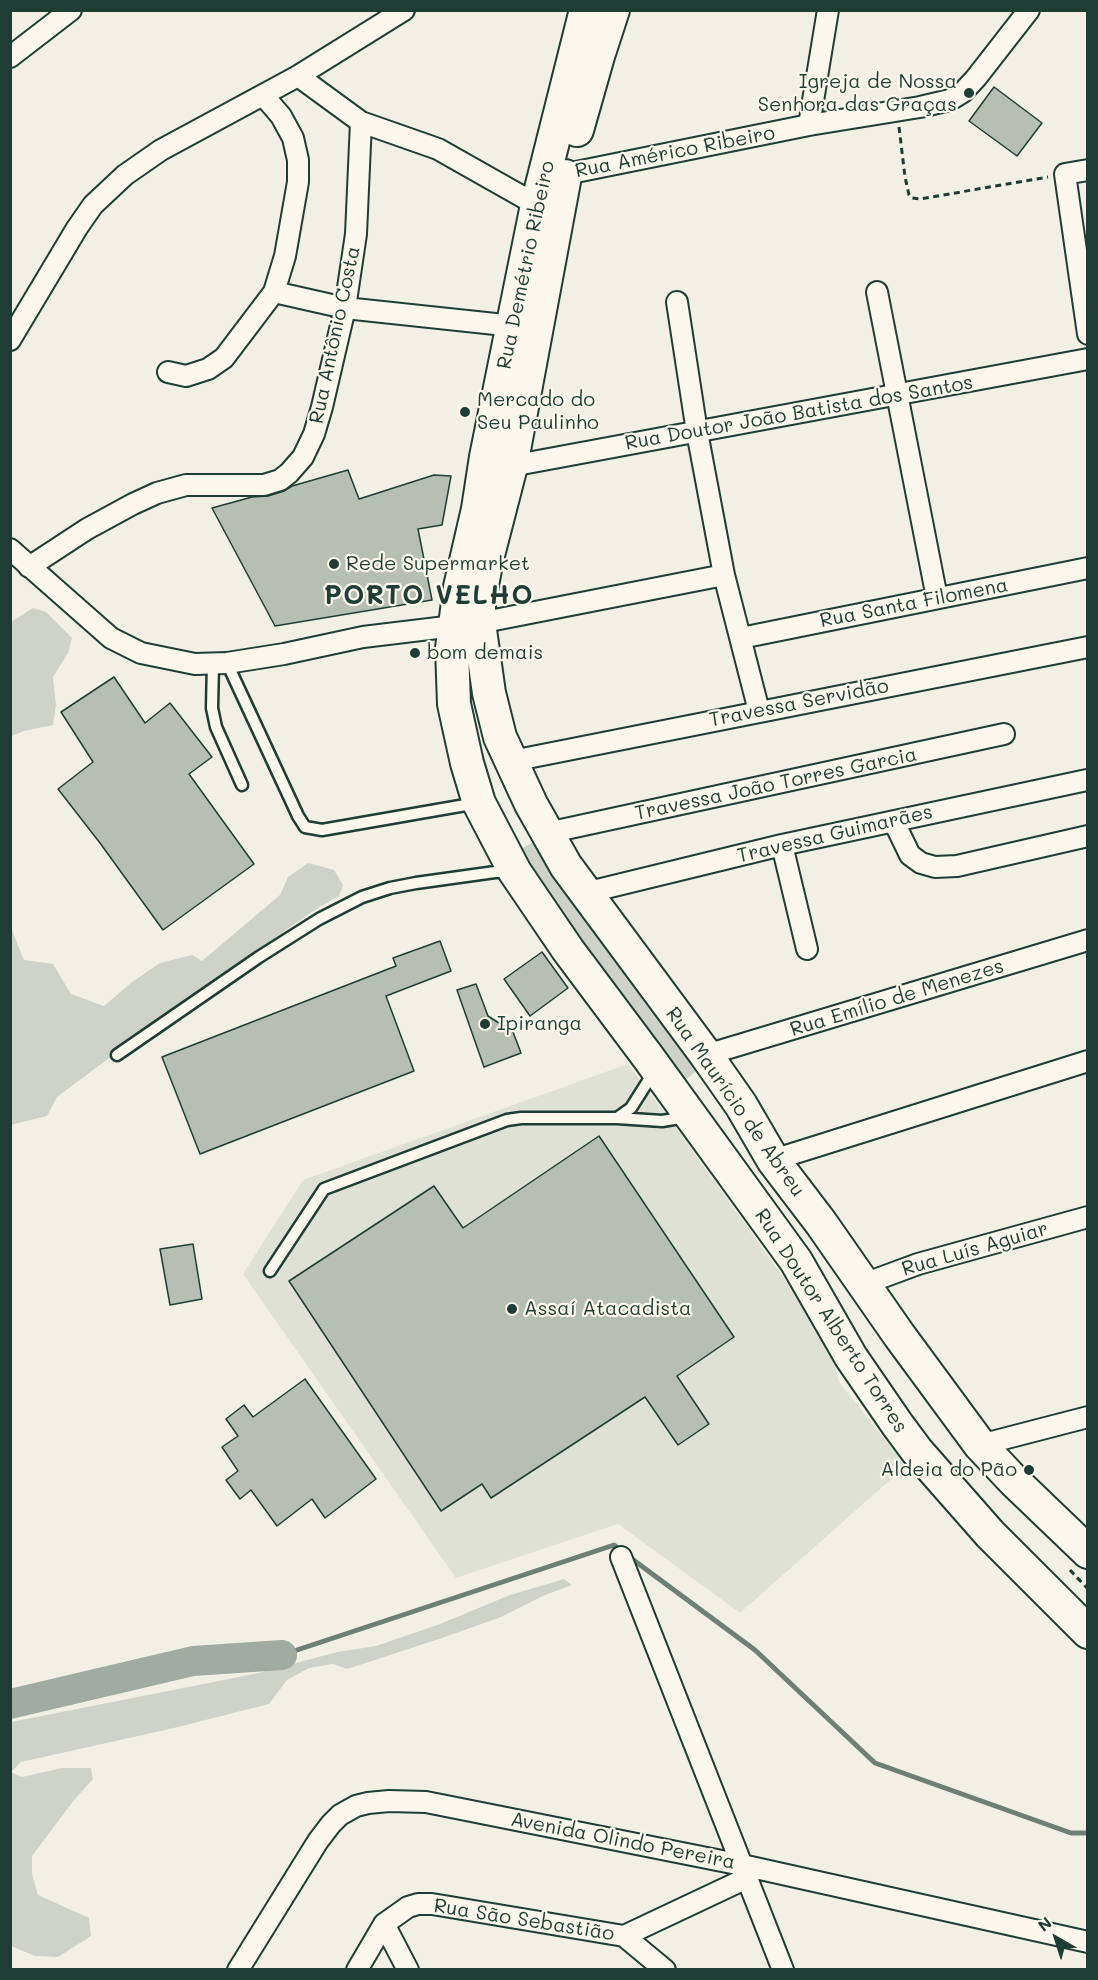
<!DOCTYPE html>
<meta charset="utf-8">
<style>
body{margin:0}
#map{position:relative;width:1098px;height:1980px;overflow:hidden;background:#f2f0e5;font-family:Mali,sans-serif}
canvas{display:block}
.frame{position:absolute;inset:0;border:12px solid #1f3d34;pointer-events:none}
.north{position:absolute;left:1026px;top:1908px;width:60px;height:60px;-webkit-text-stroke:4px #fbf7ec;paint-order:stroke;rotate:321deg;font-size:16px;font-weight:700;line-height:24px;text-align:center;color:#1f3d34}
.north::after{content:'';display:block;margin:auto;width:21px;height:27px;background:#1f3d34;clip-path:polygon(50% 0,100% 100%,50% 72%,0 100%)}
</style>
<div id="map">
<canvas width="1098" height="1980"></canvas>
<div class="frame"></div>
<div class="north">N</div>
</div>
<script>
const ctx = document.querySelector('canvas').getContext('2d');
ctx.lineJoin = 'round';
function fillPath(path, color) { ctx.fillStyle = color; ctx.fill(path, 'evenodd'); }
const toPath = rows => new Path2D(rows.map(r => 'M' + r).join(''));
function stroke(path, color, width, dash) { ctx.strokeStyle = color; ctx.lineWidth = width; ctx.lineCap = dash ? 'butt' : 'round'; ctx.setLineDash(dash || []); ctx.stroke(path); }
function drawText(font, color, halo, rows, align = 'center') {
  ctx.font = font + ' Mali,sans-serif'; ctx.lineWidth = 4.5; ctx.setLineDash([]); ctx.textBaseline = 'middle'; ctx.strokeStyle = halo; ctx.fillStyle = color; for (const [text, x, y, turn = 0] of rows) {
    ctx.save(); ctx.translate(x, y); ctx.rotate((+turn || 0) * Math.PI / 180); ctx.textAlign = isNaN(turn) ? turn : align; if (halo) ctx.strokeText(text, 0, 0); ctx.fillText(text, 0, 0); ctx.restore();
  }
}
const built = toPath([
 [628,1064,677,1129,829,1341,839,1382,906,1466,740,1613,618,1524,456,1578,243,1274,303,1180]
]);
const green = toPath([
 [33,608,46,612,72,638,68,653,53,677,56,705,53,725,24,731,11,736,11,622],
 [539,838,705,1064,679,1085,520,850],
 [308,863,334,870,343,885,339,896,316,909,176,1008,57,1097,47,1116,11,1125,10,925,24,960,53,964,71,994,104,1006,132,982,160,963,192,955,202,961,280,895,288,877],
 [564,1579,572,1585,545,1595,501,1617,439,1639,347,1669,333,1664,309,1668,287,1680,269,1704,174,1728,21,1762,11,1772,22,1777,62,1768,91,1768,93,1779,74,1800,32,1856,32,1874,38,1895,89,1918,91,1936,58,1957,35,1956,11,1946,11,1722,259,1673,337,1652,376,1646,440,1624,510,1595]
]);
const stream = toPath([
 [628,1556,755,1650,875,1763,1071,1833,1088,1833],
 [282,1655,614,1545,621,1551]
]);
const river = toPath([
 [10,1704,193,1661,282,1655]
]);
const building = toPath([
 [994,87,1042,123,1017,156,969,121,994,87],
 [348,470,359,499,434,475,451,476,442,525,418,529,432,600,275,626,212,508,252,497,268,496,284,491,292,486,348,470],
 [114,677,145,723,170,703,212,757,189,774,254,864,163,930,100,843,58,789,93,762,61,712,114,677],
 [440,941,451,971,386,996,414,1071,200,1154,162,1057,396,966,393,958,440,941],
 [542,952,568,988,530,1016,504,979,542,952],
 [476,984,488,1016,513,1032,521,1053,484,1067,457,990,476,984],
 [599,1136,734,1337,677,1376,709,1424,678,1445,645,1397,491,1498,482,1484,441,1511,289,1281,434,1186,463,1228,599,1136],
 [193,1244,202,1299,170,1305,160,1249,193,1244],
 [305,1379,376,1479,325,1518,312,1499,277,1526,251,1490,240,1499,226,1480,238,1471,222,1447,238,1436,226,1419,244,1405,253,1417,305,1379]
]);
const path = toPath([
 [899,127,905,177,909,195,912,198,920,199,1048,177],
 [1070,1570,1088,1589]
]);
const lane = toPath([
 [213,663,212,708,216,727,242,785],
 [227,663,298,816,305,827,322,830,477,803],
 [117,1055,259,957,319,919,362,897,390,888,416,883,495,872,512,872],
 [617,1118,631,1108,650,1078,649,1071],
 [270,1271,324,1189,507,1120,521,1118,617,1118,662,1121,686,1117]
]);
const street = toPath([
 [10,57,71,10],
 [298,76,361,122,438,149,537,205],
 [809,125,828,10],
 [1088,170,1065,174,1088,334],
 [566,174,809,125,920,107,950,100,963,92,976,78,1029,10],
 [274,292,345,308,514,326],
 [877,292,937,598],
 [677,302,697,432,724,575,759,711],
 [10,340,77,228,93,205,125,175,161,150,298,76,404,10],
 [168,372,186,376,208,369,224,358,274,292,285,256,298,182,298,160,293,138,281,116,263,95],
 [511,466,1088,359],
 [10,549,111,638,141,653,195,664,227,663,284,654,363,637,479,623,724,575],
 [29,567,87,529,133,504,157,493,186,485,264,485,280,480,289,473,303,457,314,434,322,407,345,308,356,234,361,122],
 [741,638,1088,568],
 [512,761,1088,647],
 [894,822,910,855,921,863,935,867,957,866,1088,836],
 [547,833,1004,734],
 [782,845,807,949],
 [585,893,782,845,1087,780],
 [706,1055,1088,940],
 [773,1160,1088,1061],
 [864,1284,918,1264,1088,1217],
 [980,1445,1088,1417],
 [621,1557,783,1970],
 [384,1924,408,1970],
 [624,1936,665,1970],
 [238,1970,318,1841,331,1824,340,1815,356,1806,368,1803,389,1801,426,1802,742,1865,1088,1942],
 [357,1970,384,1924,408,1907,418,1904,432,1904,624,1936,747,1878]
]);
const primary = toPath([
 [586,10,537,205,486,457,478,509,460,587,452,648,454,704,467,763,479,803,515,872,568,950,648,1057,796,1261,851,1357,897,1424,917,1451,990,1534,1088,1632],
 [577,130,598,56,613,10],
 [565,176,511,466,487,559,479,601,479,623,489,693,500,737,531,804,566,866,706,1055,741,1105,773,1160,821,1223,899,1335,980,1445,1014,1481,1088,1552]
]);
const markers = [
 [969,93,6,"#1f3d34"],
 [465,412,6,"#1f3d34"],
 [334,564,6,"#1f3d34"],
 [415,653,6,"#1f3d34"],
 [485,1024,6,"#1f3d34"],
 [512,1309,6,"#1f3d34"],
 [1029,1470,6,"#1f3d34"]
];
const poiNames = [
 ["Igreja de Nossa",957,82,"right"],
 ["Senhora das Graças",957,105,"right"],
 ["Mercado do",477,400],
 ["Seu Paulinho",477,423],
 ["Rede Supermarket",346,564],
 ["bom demais",427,653],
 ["Ipiranga",497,1024],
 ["Assaí Atacadista",524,1309],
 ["Aldeia do Pão",1017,1470,"right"]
];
const streetNames = [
 ["Rua Américo Ribeiro",675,152,-11],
 ["Rua Demétrio Ribeiro",526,265,-78],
 ["Rua Antônio Costa",335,335,-78],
 ["Rua Doutor João Batista dos Santos",799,413,-10],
 ["Rua Santa Filomena",914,603,-11],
 ["Travessa Servidão",799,703,-11],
 ["Travessa João Torres Garcia",776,784,-12],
 ["Travessa Guimarães",835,834,-13],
 ["Rua Emílio de Menezes",897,998,-17],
 ["Rua Maurício de Abreu",735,1102,55],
 ["Rua Luís Aguiar",975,1249,-16],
 ["Rua Doutor Alberto Torres",831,1321,57],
 ["Avenida Olindo Pereira",623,1841,11],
 ["Rua São Sebastião",524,1920,9]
];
const districtNames = [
 ["PORTO VELHO",429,596]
];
fillPath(built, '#e0e1d6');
fillPath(green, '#cfd2c8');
stroke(stream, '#6e7f75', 5);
stroke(river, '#a2aba1', 30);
fillPath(building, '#b7beb3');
stroke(building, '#1f3d34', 1.5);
stroke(lane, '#1f3d34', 15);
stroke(street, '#1f3d34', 24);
stroke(primary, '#1f3d34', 36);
stroke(path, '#1f3d34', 3, [6, 4.5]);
stroke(lane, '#fbf7ec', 10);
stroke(street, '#fbf7ec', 20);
stroke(primary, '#fbf7ec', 32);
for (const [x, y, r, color] of markers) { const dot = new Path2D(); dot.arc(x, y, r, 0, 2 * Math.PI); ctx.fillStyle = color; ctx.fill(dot); stroke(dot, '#fbf7ec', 2); }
drawText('20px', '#1f3d34', '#fbf7ec', poiNames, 'left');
drawText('20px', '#1f3d34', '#fbf7ec', streetNames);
ctx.letterSpacing = '1.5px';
drawText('bold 26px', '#1f3d34', '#fbf7ec', districtNames);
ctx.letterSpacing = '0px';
</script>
